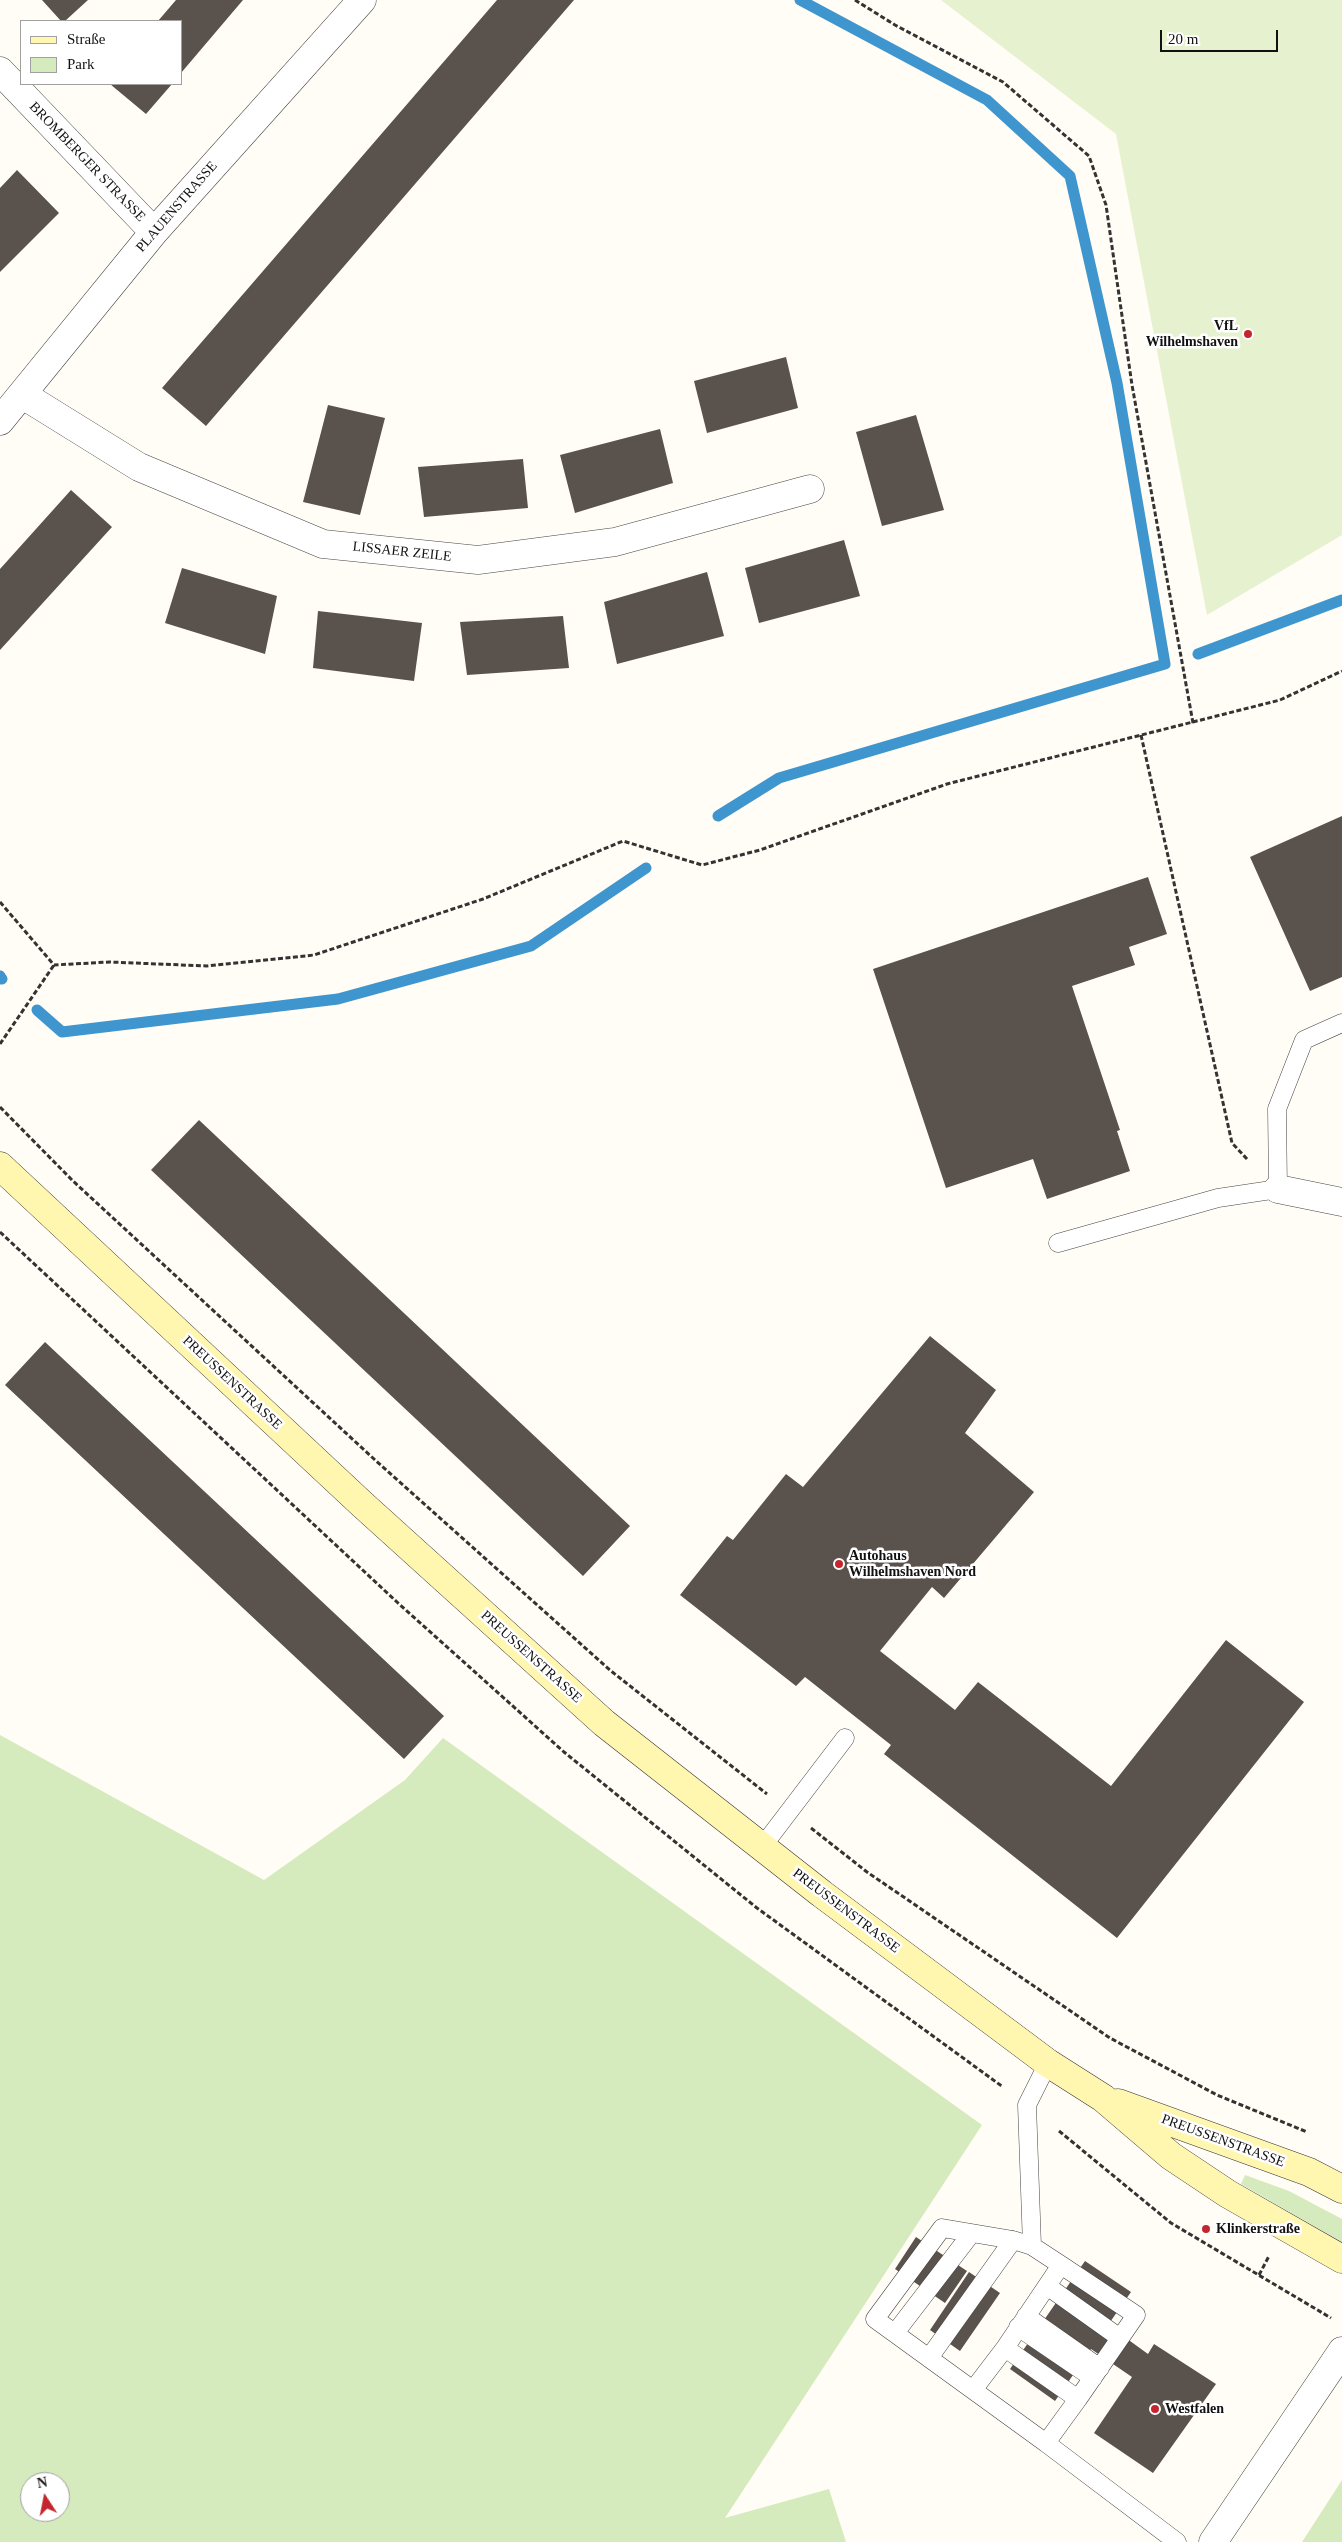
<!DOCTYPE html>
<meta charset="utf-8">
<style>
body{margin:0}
#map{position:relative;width:1342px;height:2542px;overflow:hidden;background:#fffdf5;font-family:"Times New Roman",serif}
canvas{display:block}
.legend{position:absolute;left:20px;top:20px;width:162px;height:65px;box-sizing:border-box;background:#fff;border:1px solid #a0a0a0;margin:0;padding:6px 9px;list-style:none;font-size:15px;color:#111}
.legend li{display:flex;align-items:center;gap:10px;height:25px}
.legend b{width:25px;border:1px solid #a0a0a0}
.north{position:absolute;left:20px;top:2472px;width:50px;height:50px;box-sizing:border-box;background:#fff;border:1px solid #a0a0a0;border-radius:50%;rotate:349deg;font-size:14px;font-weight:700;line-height:20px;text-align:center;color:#111}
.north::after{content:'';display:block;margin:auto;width:18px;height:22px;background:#c4262e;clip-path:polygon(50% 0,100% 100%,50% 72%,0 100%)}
.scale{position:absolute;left:1160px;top:30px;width:118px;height:22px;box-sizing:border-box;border:2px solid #111;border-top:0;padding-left:6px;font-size:15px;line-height:18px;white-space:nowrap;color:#111;-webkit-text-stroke:4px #fff;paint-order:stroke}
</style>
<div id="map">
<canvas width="1342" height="2542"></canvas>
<ul class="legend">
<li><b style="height:6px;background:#fff6b0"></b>Straße</li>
<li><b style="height:14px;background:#d5ebbd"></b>Park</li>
</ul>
<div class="north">N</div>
<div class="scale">20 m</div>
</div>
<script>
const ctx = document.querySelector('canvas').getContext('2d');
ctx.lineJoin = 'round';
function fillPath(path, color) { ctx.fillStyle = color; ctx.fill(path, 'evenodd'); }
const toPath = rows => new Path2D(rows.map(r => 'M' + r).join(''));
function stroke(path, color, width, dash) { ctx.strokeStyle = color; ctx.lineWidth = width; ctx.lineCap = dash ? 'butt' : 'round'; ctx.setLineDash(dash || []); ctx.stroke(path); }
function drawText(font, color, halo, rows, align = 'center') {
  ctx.font = font + ' "Times New Roman",serif'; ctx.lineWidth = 5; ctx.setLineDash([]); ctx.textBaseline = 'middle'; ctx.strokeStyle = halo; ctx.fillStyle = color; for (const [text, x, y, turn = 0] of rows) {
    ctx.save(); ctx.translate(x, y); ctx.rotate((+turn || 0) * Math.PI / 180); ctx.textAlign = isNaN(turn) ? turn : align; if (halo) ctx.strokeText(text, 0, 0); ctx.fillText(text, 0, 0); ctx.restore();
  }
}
const green = toPath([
 [0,1735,264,1880,405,1780,443,1738,982,2125,725,2518,829,2489,846,2542,0,2542],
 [30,2482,60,2482,60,2512,30,2512],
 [1245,2175,1289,2191,1342,2219,1342,2242,1241,2184],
 [1342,2480,1342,2542,1302,2542]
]);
const pitch = toPath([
 [941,0,1342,0,1342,535,1207,615,1116,134]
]);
const stream = toPath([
 [1198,654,1342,600],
 [718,816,779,778,1165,664,1117,383,1070,176,987,100,800,0],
 [0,976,2,979],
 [37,1010,62,1032,338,999,531,946,646,868]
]);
const building = toPath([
 [42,0,88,0,65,21,61,21],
 [176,0,243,0,181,73,181,21,158,21],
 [497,0,574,0,206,426,162,388],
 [110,84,172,84,146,114],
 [17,170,59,213,0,272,0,188],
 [786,357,798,408,707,433,694,381],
 [328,405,385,418,360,515,303,502],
 [916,415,944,510,882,526,856,432],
 [660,429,673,483,575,513,560,455],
 [523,459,528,508,424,517,418,467],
 [71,490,112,527,0,650,0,569],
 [844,540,860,596,759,623,745,568],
 [182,568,277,596,265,654,165,623],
 [707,572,724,636,617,664,604,602],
 [318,611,422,623,414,681,313,668],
 [563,616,569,668,467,675,460,622],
 [1342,816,1342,977,1310,991,1250,857],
 [1148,877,1167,934,1129,947,1135,965,1072,986,1120,1130,1117,1131,1130,1171,1047,1199,1033,1159,946,1188,873,969],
 [199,1120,630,1526,583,1576,151,1170],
 [930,1336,996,1390,965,1433,1034,1492,944,1598,932,1587,880,1651,955,1710,978,1682,1111,1786,1226,1640,1304,1702,1117,1938,884,1754,891,1745,805,1677,796,1686,680,1595,727,1536,733,1540,786,1474,803,1487],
 [45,1342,444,1716,404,1759,5,1385],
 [916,2237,967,2271,945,2303,895,2269],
 [1085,2261,1131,2292,1108,2325,1148,2354,1154,2344,1216,2384,1153,2473,1094,2433,1132,2377,1091,2349,1055,2401,1010,2369],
 [969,2272,1000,2293,960,2351,930,2330]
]);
const path = toPath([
 [855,0,895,25,1003,82,1089,156,1106,205,1132,385,1193,723],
 [1141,735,1232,1143,1247,1159],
 [0,902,54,965,110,962,207,966,314,955,483,899,623,841,702,865,760,850,947,784,1280,700,1342,671],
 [0,1044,54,965],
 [0,1107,73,1181,374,1459,611,1671,767,1794],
 [0,1232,398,1603,564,1752,757,1908,1003,2087],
 [811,1828,867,1872,1110,2038,1217,2095,1307,2132],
 [1059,2131,1171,2223,1331,2318],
 [1259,2275,1269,2256]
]);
const service = toPath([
 [1058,1243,1218,1198,1278,1189,1277,1109,1304,1040,1342,1023],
 [762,1847,845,1738],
 [1048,2063,1027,2105,1032,2246,1061,2265,1005,2348,1078,2399,1046,2443,1177,2542],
 [1032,2246,1013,2240,942,2228,875,2319,1046,2443],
 [1061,2265,1136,2315,1078,2399],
 [1047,2286,1120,2338],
 [1026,2316,1100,2368],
 [1018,2327,1093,2378],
 [895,2333,971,2234],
 [929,2358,1013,2240],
 [973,2390,1005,2348]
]);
const minor = toPath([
 [0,71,154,232],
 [23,395,139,467,323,544,478,560,615,542,810,489],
 [0,421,154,232,362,0],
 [1278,1189,1342,1202],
 [1213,2542,1342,2351]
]);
const secondary = toPath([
 [0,1166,363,1505,604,1723,822,1894,1048,2063,1103,2098,1171,2156,1228,2194,1342,2259],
 [1118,2103,1309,2172,1342,2189]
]);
const markers = [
 [1248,334,5,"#c4262e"],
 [839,1564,5,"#c4262e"],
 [1206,2229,5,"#c4262e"],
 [1155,2409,5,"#c4262e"]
];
const streetNames = [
 ["BROMBERGER STRASSE",87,162,46],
 ["PLAUENSTRASSE",177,207,-49],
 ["LISSAER ZEILE",402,552,6],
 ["PREUSSENSTRASSE",232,1383,43],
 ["PREUSSENSTRASSE",531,1657,42],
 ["PREUSSENSTRASSE",846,1911,37],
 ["PREUSSENSTRASSE",1223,2141,20]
];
const poiNames = [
 ["VfL",1238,326,"right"],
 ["Wilhelmshaven",1238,342,"right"],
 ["Autohaus",849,1556],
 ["Wilhelmshaven Nord",849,1572],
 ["Klinkerstraße",1216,2229],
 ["Westfalen",1165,2409]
];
fillPath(green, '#d5ebbd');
fillPath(pitch, '#e6f2cf');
stroke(stream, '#3f96cf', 11);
fillPath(building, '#5a524d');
stroke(service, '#444', 19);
stroke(minor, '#444', 29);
stroke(secondary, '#333', 29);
stroke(path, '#333', 3, [5, 2.5]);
stroke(service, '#fff', 18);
stroke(minor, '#fff', 28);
stroke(secondary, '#fff6b0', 28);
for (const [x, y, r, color] of markers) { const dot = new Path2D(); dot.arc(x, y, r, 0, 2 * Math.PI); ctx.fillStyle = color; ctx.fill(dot); stroke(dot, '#fff', 2); }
drawText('14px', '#111', '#fff', streetNames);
drawText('bold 14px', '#111', '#fff', poiNames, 'left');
</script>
